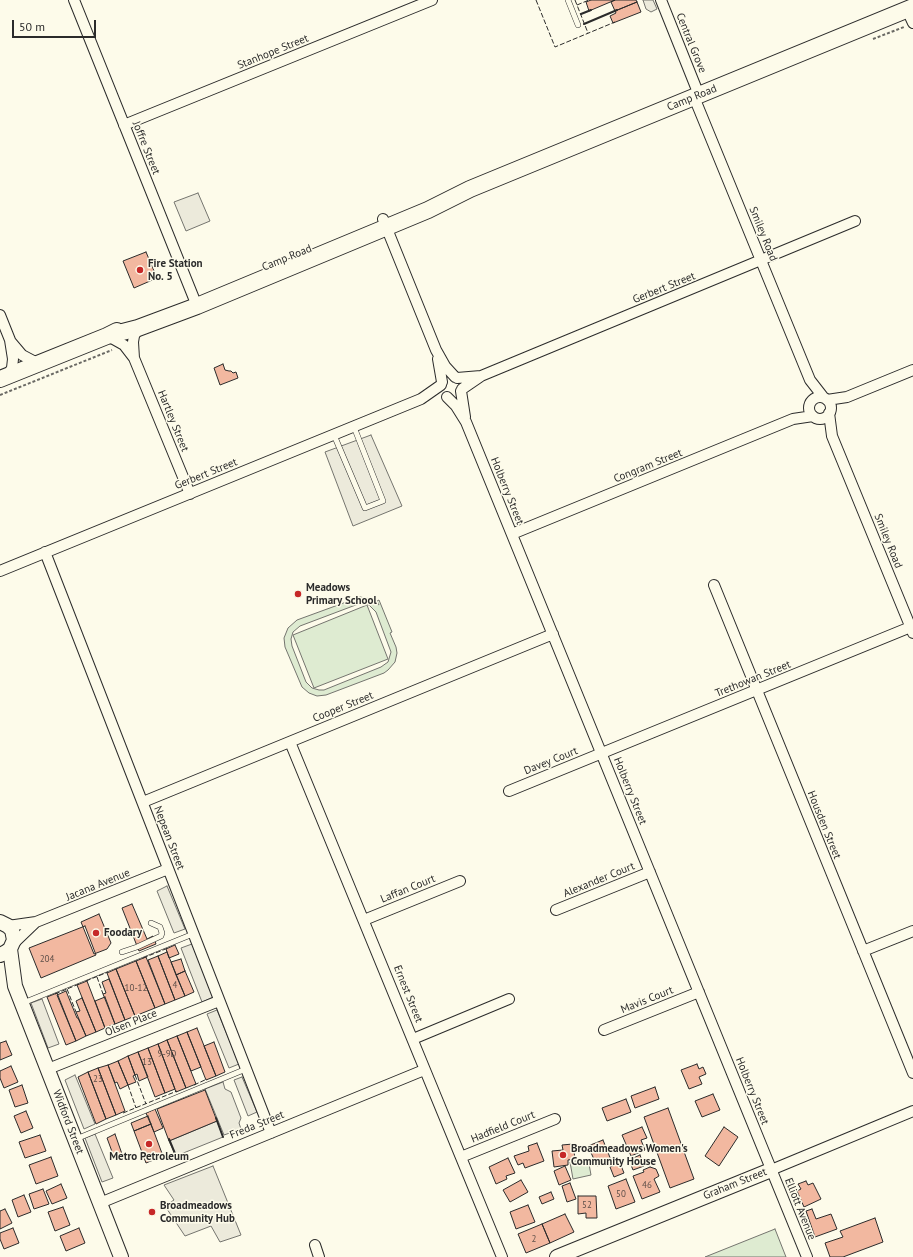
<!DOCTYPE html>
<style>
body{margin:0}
#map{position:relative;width:913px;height:1257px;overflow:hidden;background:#fdfbea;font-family:"PT Sans",sans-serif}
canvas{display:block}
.scale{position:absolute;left:12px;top:20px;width:84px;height:18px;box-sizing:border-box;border:2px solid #2b2b2b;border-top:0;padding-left:5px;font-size:12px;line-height:14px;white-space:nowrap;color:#2b2b2b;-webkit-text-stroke:3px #fdfbea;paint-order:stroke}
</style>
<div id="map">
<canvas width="913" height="1257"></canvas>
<div class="scale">50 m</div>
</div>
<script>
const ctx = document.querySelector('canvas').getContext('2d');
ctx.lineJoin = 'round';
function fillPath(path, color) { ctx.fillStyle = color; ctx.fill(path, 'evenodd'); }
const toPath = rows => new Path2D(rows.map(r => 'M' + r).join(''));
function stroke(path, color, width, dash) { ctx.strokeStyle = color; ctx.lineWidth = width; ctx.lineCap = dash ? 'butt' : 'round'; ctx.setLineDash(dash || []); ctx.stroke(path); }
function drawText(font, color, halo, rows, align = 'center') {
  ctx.font = font + ' "PT Sans",sans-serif'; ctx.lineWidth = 3; ctx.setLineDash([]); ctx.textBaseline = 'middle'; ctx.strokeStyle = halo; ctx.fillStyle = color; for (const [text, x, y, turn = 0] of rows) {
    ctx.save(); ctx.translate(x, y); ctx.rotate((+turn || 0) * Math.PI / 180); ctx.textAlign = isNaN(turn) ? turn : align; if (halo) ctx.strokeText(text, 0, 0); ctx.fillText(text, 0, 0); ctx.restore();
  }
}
const green = toPath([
 [360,597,371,599,379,605,377,601,379,600,392,632,390,633,396,647,397,653,395,662,388,670,384,673,326,695,317,696,309,693,302,687,285,647,284,638,288,628,297,620,360,597],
 [361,603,369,605,376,612,391,652,388,662,381,667,324,690,319,690,312,688,306,682,292,646,291,639,293,632,300,626,361,603],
 [367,605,388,659,314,688,293,635,367,605],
 [582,1160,584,1165,589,1164,591,1175,573,1179,570,1162,582,1160],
 [775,1229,786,1257,705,1257,775,1229]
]);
const parking = toPath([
 [643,0,653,0,657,9,651,12,646,9,643,0],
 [198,193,210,221,186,231,174,202,198,193],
 [371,435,402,506,353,526,325,452,371,435],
 [167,886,185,929,174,933,157,891,167,886],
 [192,944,213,997,202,1002,181,948,192,944],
 [42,999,59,1044,48,1048,31,1003,42,999],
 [217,1010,239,1064,229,1068,207,1014,217,1010],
 [75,1075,95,1124,84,1129,65,1080,75,1075],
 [242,1077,257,1112,248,1116,234,1080,242,1077],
 [223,1082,225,1089,231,1092,241,1118,239,1123,241,1129,224,1135,205,1089,223,1082],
 [217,1121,223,1137,176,1156,169,1141,217,1121],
 [95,1134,113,1178,102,1182,85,1138,95,1134],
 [213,1166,241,1235,220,1242,211,1226,185,1236,165,1206,174,1200,164,1185,213,1166]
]);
const building = toPath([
 [591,0,615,0,589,11,586,2,591,0],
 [615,0,636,0,637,2,615,11,611,2,615,0],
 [637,2,641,12,613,23,610,16,616,13,615,11,637,2],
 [146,252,157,278,134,288,123,261,146,252],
 [223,364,225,370,229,371,231,371,233,373,236,372,238,378,220,385,214,368,223,364],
 [132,904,147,939,153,936,156,944,139,951,122,908,132,904],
 [99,914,111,943,107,949,94,954,81,922,99,914],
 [85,926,96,955,41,978,29,948,85,926],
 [175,945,179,954,169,958,166,949,175,945],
 [167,952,185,996,175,1000,158,956,167,952],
 [158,956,175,1000,165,1004,148,960,158,956],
 [146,957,165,1004,155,1008,136,961,146,957],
 [181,959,185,971,176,975,171,962,181,959],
 [136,961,155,1008,135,1016,116,969,136,961],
 [116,969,135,1016,125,1020,107,973,116,969],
 [185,971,194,992,185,996,176,975,185,971],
 [109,979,125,1020,115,1024,103,994,106,993,102,982,109,979],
 [87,981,105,1028,96,1032,77,985,87,981],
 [66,991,77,1018,78,1018,86,1036,76,1041,57,995,66,991],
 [57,993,76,1041,66,1045,47,997,57,993],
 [105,997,115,1024,105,1028,95,1001,105,997],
 [82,998,96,1032,86,1036,76,1012,80,1011,76,1001,82,998],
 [197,1028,216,1076,206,1080,187,1032,197,1028],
 [187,1032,201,1067,191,1071,177,1036,187,1032],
 [177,1036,196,1084,186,1088,167,1040,177,1036],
 [167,1040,186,1088,176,1092,158,1044,167,1040],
 [6,1041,12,1055,0,1060,0,1043,6,1041],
 [214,1042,225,1072,216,1076,204,1046,214,1042],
 [158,1044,175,1089,165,1093,148,1048,158,1044],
 [148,1048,165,1093,155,1097,138,1052,148,1048],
 [138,1052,148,1077,139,1081,137,1074,135,1075,128,1056,138,1052],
 [128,1056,135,1075,133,1076,136,1082,128,1085,118,1061,128,1056],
 [118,1061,128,1085,120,1089,117,1082,115,1083,108,1065,118,1061],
 [697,1064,699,1069,703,1067,706,1074,699,1077,702,1084,689,1089,681,1070,697,1064],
 [108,1065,125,1111,116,1115,98,1068,108,1065],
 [11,1066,18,1082,4,1088,0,1078,0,1071,11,1066],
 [98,1068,116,1115,106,1119,88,1072,98,1068],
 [88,1072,106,1119,96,1124,78,1077,88,1072],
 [22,1085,28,1103,15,1107,9,1090,22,1085],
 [655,1087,659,1099,635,1108,631,1096,655,1087],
 [205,1090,217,1121,169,1141,157,1109,205,1090],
 [713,1094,720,1110,702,1117,695,1101,713,1094],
 [626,1099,631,1112,607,1121,602,1108,626,1099],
 [668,1108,694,1179,670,1188,644,1117,668,1108],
 [155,1109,163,1128,154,1132,146,1113,155,1109],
 [26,1111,33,1128,21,1133,14,1116,26,1111],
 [148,1116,151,1124,134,1131,131,1123,148,1116],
 [151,1124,163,1156,146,1163,134,1131,151,1124],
 [642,1127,647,1138,641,1140,645,1150,631,1156,622,1135,642,1127],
 [724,1127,738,1137,719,1166,705,1156,724,1127],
 [115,1134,122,1154,114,1157,107,1138,115,1134],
 [40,1135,46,1151,25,1158,19,1142,40,1135],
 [603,1140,611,1160,597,1166,588,1146,603,1140],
 [537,1143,544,1161,525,1168,523,1163,518,1165,514,1156,529,1151,528,1146,537,1143],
 [573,1144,575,1159,568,1160,568,1165,554,1167,552,1151,563,1150,562,1145,573,1144],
 [640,1155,644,1166,633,1170,629,1160,640,1155],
 [51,1157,58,1176,36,1184,29,1165,51,1157],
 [508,1158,515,1173,506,1176,507,1179,496,1184,489,1167,508,1158],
 [620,1163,624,1173,614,1177,610,1167,620,1163],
 [565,1166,571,1180,559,1185,554,1171,565,1166],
 [650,1167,656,1169,659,1176,654,1179,660,1192,642,1199,633,1176,644,1172,643,1170,650,1167],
 [626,1179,635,1202,616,1209,608,1186,626,1179],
 [521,1180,528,1192,510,1202,503,1190,521,1180],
 [806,1181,808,1185,813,1183,821,1199,804,1207,797,1191,801,1189,798,1184,806,1181],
 [570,1183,576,1199,567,1202,562,1186,570,1183],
 [61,1184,67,1198,52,1204,46,1191,61,1184],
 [43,1189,49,1204,34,1209,29,1194,43,1189],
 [551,1192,554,1199,542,1204,539,1197,551,1192],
 [24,1195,31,1212,18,1217,12,1200,24,1195],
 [578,1196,596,1196,597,1218,586,1218,586,1213,578,1214,578,1196],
 [528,1205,535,1222,516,1229,510,1212,528,1205],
 [63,1207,70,1225,55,1231,48,1212,63,1207],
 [5,1209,12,1223,0,1229,0,1211,5,1209],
 [812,1209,816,1219,831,1214,837,1229,815,1237,806,1211,812,1209],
 [565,1214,574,1232,550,1243,542,1224,565,1214],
 [875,1218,883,1242,843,1257,830,1257,825,1243,843,1237,840,1231,875,1218],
 [542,1224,550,1243,526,1253,518,1234,542,1224],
 [13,1228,19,1243,4,1249,0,1239,0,1233,13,1228],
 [79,1228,85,1243,66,1251,60,1236,79,1228]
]);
const path = toPath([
 [873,39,904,27],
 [0,395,112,350]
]);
const lane = toPath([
 [568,0,578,25],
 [334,435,365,508,383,501,354,427],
 [122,952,137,947,161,936,162,933,160,927,151,923],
 [23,1003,193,934],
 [76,1139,246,1069]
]);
const street = toPath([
 [74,0,197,306],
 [661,0,699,95],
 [907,10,913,23],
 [694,97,810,380,824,398],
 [124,125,432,0],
 [383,219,436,350,445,366,455,377],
 [0,315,10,340,13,359,12,368,7,377],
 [108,336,124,345,134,358,190,494],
 [11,342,22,355,39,364],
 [134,358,133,342,134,336,138,328],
 [438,359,442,382],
 [457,378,481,376],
 [462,389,481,376,855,221],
 [461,391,465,417],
 [447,397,456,406,466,422,807,1257],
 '809 408a11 11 0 1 1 22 0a11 11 0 1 1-22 0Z',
 [827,400,847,397,913,370],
 [829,413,832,436,913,633],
 [512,534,793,419,813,416],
 [45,552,271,1133],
 [0,571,421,399,441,385],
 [714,585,913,1073],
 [290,742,502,1257],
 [509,791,913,626],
 [143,802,553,634],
 [556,910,650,872],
 [364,920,460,881],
 [8,926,36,922,168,869],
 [12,945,36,922],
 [863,951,913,931],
 [604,1030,699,992],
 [413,1039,509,999],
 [53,1067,219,1001],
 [461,1157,555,1119],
 [771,1170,913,1111],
 [100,1203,424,1070],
 [315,1245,319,1257]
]);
const secondary = toPath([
 [0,922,8,926,12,930,14,940,10,949,6,952,0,955],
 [10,949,15,986,121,1257],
 [557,1257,771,1170]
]);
const primary = toPath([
 [107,336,138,328,197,306,428,210,470,189,913,7],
 [0,379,107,336,117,331]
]);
const fence = toPath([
 [536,0,555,47,615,22],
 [575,0,588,33],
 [577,5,589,0],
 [143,958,168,948],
 [97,977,103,994],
 [86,981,108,972],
 [67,989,76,1012],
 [55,994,79,984],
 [135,1075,146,1104],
 [128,1085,136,1108],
 [194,1085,207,1079],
 [123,1113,177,1091]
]);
const wall = toPath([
 [581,14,591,10],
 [584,24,617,10],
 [216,1118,223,1137],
 [169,1139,176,1156]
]);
const markers = [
 [140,270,4,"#c62828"],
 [298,594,4,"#c62828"],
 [96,933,4,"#c62828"],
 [149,1144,4,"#c62828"],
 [563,1155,4,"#c62828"],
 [152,1212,4,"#c62828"]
];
const numberNames = [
 ["204",47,959],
 ["4",175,985],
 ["10-12",136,988],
 ["9-9D",167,1054],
 ["13",147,1062],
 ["23",98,1079],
 ["46",647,1185],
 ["50",621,1194],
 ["52",587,1205],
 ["2",534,1239]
];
const streetNames = [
 ["Central Grove",691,43,68],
 ["Stanhope Street",273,52,-22],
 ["Camp Road",692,98,-22],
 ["Joffre Street",146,148,68],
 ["Smiley Road",763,234,68],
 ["Camp Road",287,258,-22],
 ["Gerbert Street",664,288,-22],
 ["Hartley Street",173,421,68],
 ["Congram Street",648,466,-22],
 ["Gerbert Street",206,474,-22],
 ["Holberry Street",507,491,68],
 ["Smiley Road",888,541,68],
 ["Trethowan Street",753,679,-22],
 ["Cooper Street",343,707,-22],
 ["Davey Court",551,761,-22],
 ["Holberry Street",630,791,68],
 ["Housden Street",824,825,68],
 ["Nepean Street",169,838,69],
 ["Alexander Court",599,880,-22],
 ["Jacana Avenue",98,885,-22],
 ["Laffan Court",408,889,-22],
 ["Ernest Street",408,994,68],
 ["Mavis Court",647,1000,-22],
 ["Olsen Place",131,1023,-22],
 ["Holberry Street",752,1091,68],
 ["Widford Street",68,1122,69],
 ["Freda Street",257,1125,-22],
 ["Hadfield Court",503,1127,-22],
 ["Graham Street",735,1184,-22],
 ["Elliott Avenue",800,1209,68]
];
const poiNames = [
 ["Fire Station",148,264],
 ["No. 5",148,277],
 ["Meadows",306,588],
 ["Primary School",306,601],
 ["Foodary",104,933],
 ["Broadmeadows Women's",571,1149],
 ["Community House",571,1162],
 ["Metro Petroleum",149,1157,"center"],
 ["Broadmeadows",160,1206],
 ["Community Hub",160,1219]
];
fillPath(green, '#deebd1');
stroke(green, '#74746e', 1);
fillPath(parking, '#eceadb');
stroke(parking, '#74746e', 1);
fillPath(building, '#f2b8a0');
stroke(building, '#2b2b2b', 1);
stroke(lane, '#2b2b2b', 6);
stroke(street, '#2b2b2b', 12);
stroke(secondary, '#2b2b2b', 16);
stroke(primary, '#2b2b2b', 18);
stroke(path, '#6a6964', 2, [3, 2]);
stroke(lane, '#fdfbea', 5);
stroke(street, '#fdfbea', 10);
stroke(secondary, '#fdfbea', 14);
stroke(primary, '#fdfbea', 16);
stroke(fence, '#2b2b2b', 1, [5, 2]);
stroke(wall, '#2b2b2b', 2);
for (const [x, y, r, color] of markers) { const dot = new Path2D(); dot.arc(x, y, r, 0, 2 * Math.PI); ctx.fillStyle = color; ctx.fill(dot); stroke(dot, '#fdfbea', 1.5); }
drawText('9px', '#5d4e48', null, numberNames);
drawText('11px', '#2b2b2b', '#fdfbea', streetNames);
drawText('bold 11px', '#2b2b2b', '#fdfbea', poiNames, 'left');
</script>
